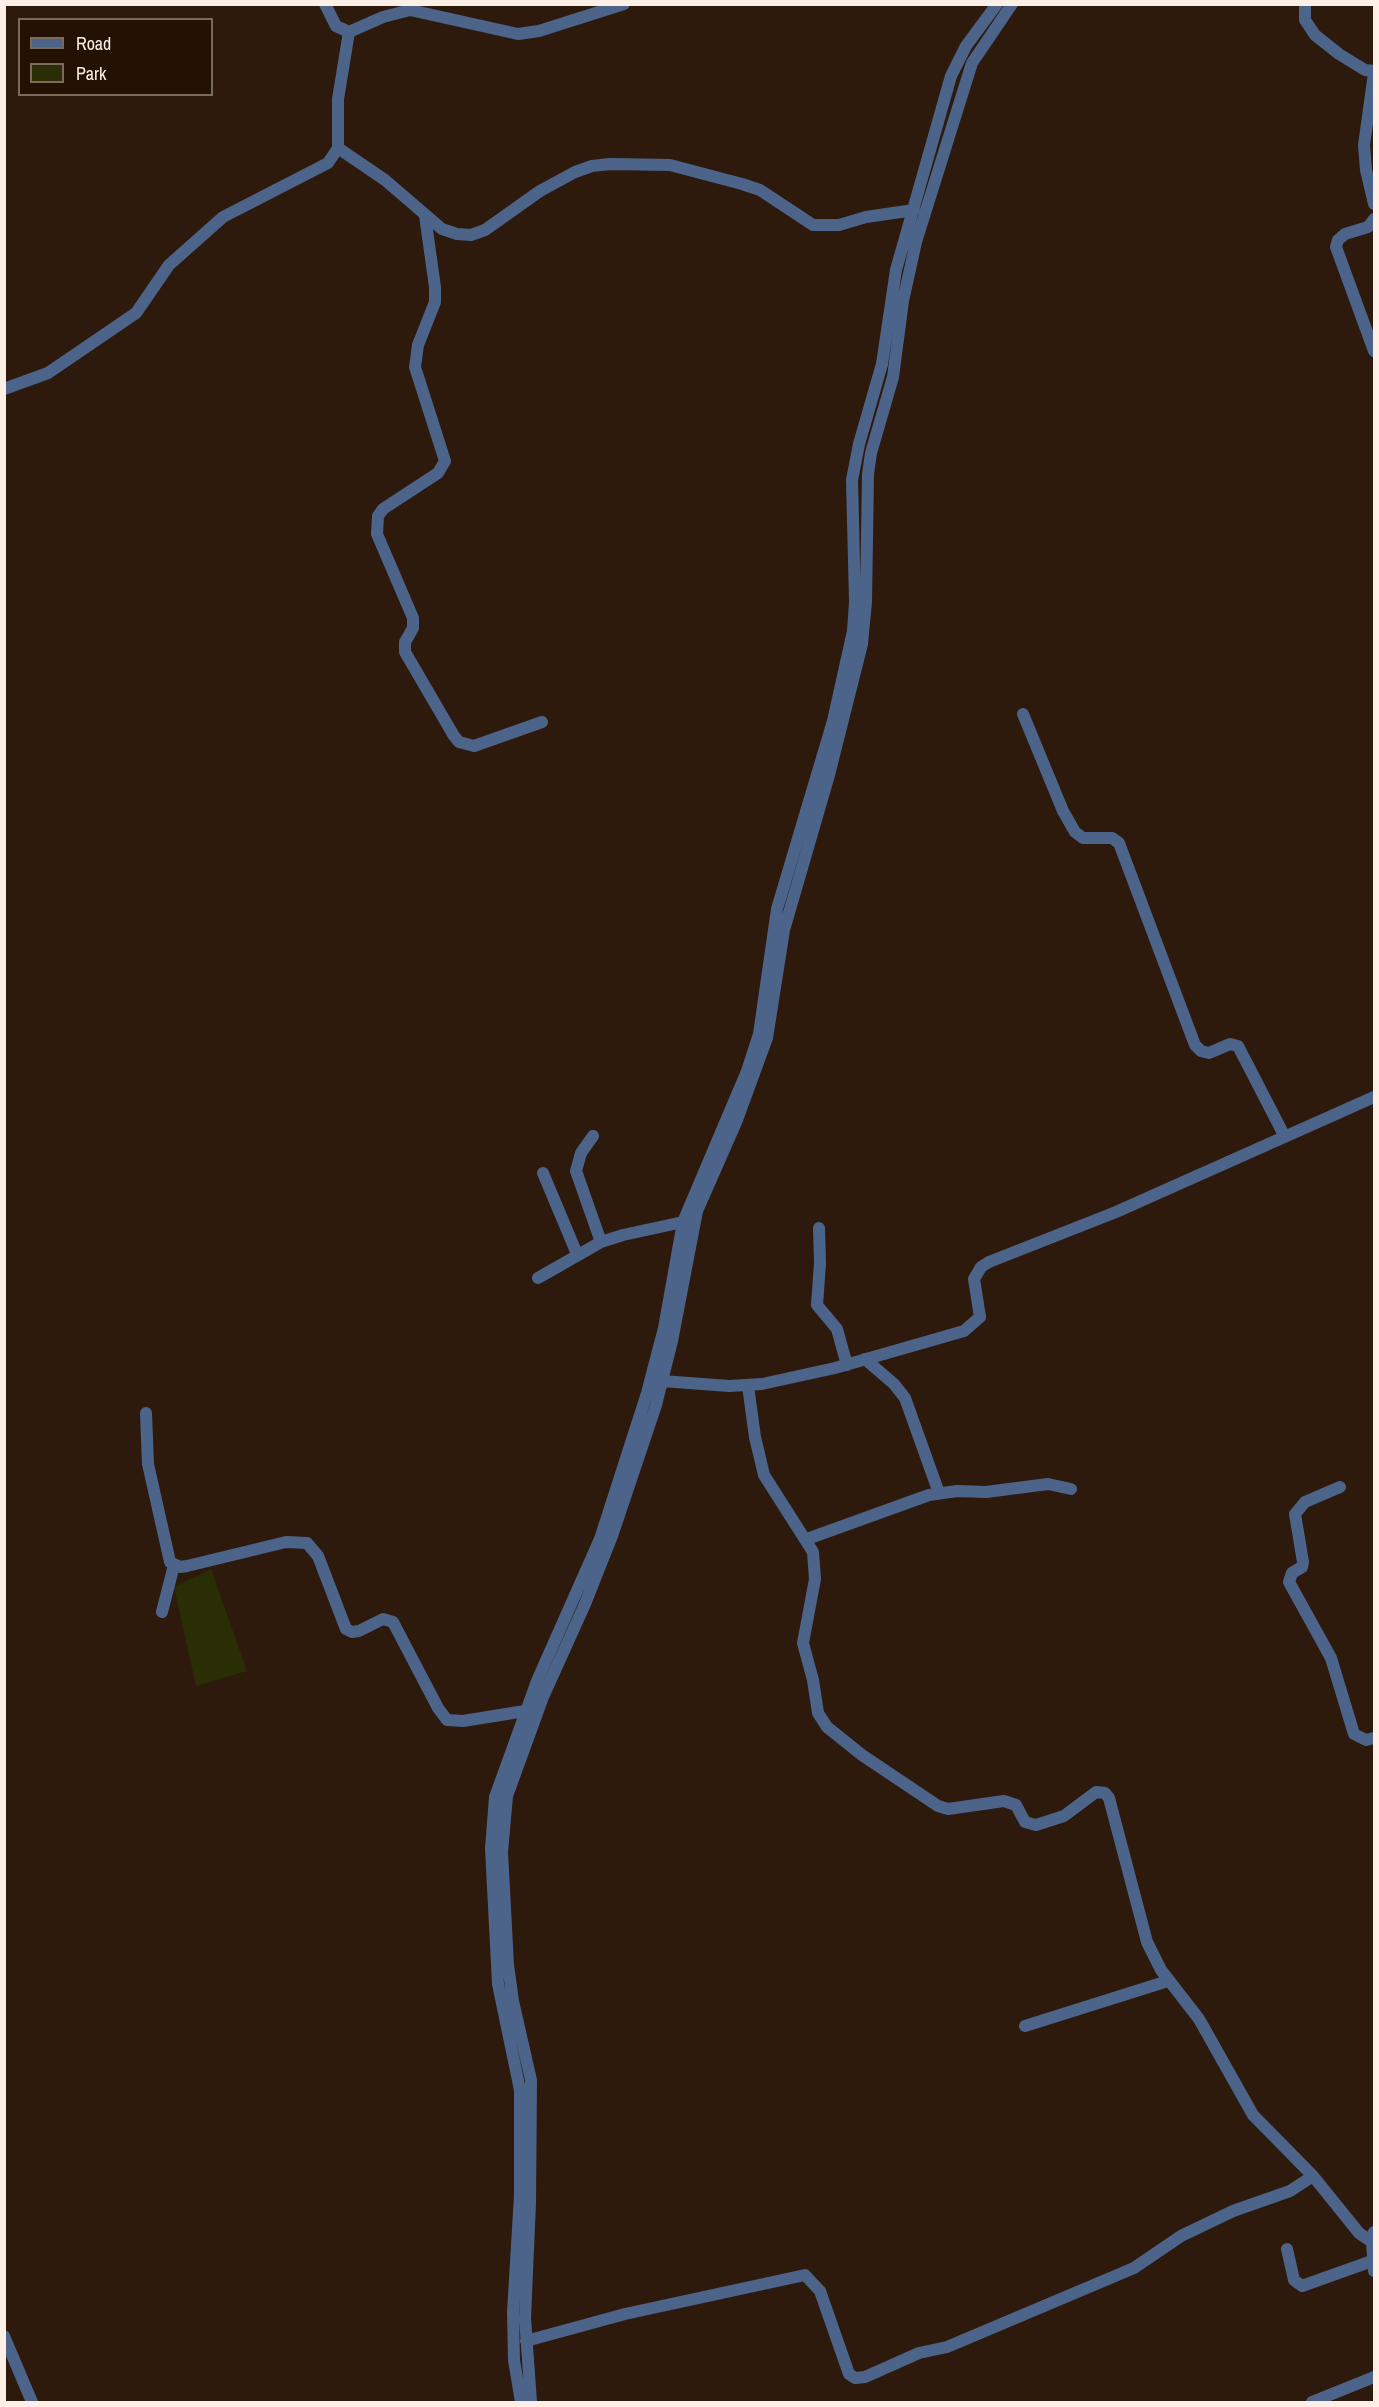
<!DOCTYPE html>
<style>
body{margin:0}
#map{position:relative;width:1379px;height:2407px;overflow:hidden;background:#2d1a0c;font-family:"Archivo Narrow",sans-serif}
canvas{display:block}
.frame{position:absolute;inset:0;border:6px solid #fcefe5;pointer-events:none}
.legend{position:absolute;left:18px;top:18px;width:195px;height:78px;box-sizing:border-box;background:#231104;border:2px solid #7a6a5e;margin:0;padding:8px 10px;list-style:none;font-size:18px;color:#fcefe5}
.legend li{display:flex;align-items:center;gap:12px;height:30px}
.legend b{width:30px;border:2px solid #7a6a5e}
</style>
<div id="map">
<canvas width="1379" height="2407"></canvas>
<div class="frame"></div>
<ul class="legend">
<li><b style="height:8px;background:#4c648a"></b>Road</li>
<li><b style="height:16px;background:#2a2e04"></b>Park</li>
</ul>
</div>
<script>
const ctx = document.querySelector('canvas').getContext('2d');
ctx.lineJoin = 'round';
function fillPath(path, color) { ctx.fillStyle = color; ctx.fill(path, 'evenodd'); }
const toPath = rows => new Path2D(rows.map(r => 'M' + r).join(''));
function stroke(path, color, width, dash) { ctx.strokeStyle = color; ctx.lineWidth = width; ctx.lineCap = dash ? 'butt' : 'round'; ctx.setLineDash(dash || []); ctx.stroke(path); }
const green = toPath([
 [211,1569,247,1671,196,1686,174,1587]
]);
const minor = toPath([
 [325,4,336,26,349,32,383,17,410,10,518,34,539,31,624,4],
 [1305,4,1305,20,1315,35,1339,54,1365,70,1374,71],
 [1374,73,1364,145,1366,170,1374,204],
 [338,148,385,180,442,229,457,234,471,235,485,230,540,191,575,172,592,166,610,164,670,165,742,184,760,190,813,225,839,225,866,217,914,210],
 [425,216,435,287,435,302,418,345,415,367,445,461,438,473,383,509,378,516,377,534,413,618,413,628,405,642,405,652,454,736,459,742,474,746,542,722],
 [1374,219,1368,227,1345,234,1338,240,1336,247,1374,351],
 [4,389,48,373,136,313,169,265,223,217,328,163,338,148,338,99,349,32],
 [1023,714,1063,811,1075,832,1083,838,1112,838,1119,843,1195,1045,1201,1051,1209,1053,1230,1044,1238,1046,1285,1137],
 [593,1136,581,1153,576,1171,601,1242],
 [543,1173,577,1254],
 [819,1228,820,1263,817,1305,837,1329,847,1365],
 [538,1278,601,1242,623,1235,683,1222],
 [865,1359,894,1384,905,1398,939,1493],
 [662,1381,729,1386,762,1384,835,1368,964,1331,980,1317,974,1279,981,1267,989,1262,1116,1212,1374,1097],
 [748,1386,755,1437,764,1475,813,1552,815,1579,803,1643,813,1680,818,1713,827,1727,862,1755,938,1806,948,1809,1004,1801,1016,1805,1025,1822,1036,1825,1064,1816,1096,1792,1105,1793,1109,1798,1147,1942,1161,1970,1199,2019,1253,2115,1313,2176,1359,2233,1372,2242],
 [146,1413,148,1464,170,1562,180,1567,187,1566,286,1542,307,1543,318,1556,346,1629,352,1632,359,1631,383,1619,393,1622,438,1708,447,1720,463,1721,525,1711],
 [1340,1487,1305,1502,1295,1514,1303,1562,1302,1567,1292,1573,1289,1582,1331,1658,1354,1734,1366,1740,1374,1738],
 [807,1539,929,1495,957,1491,986,1492,1048,1484,1071,1489],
 [162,1612,174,1565],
 [1025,2026,1168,1981],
 [1374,2232,1372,2242,1374,2271],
 [1287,2249,1294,2280,1302,2286,1372,2261],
 [4,2336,32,2402],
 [526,2341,625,2314,805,2275,820,2291,849,2374,855,2378,865,2377,919,2353,947,2347,1134,2268,1181,2236,1233,2211,1290,2191,1313,2176],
 [521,2402,514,2360,513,2312,520,2195,520,2090,498,1984,491,1849,495,1797,537,1681,600,1539,647,1393,664,1328,683,1222,747,1071,759,1034,777,909,833,721,853,631,855,602,852,480,859,444,882,364,896,270,951,76,966,46,997,4],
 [531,2402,525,2318,530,2203,531,2080,513,2001,508,1965,502,1852,507,1796,543,1697,585,1604,612,1536,656,1405,672,1341,697,1211,737,1120,767,1038,784,930,829,775,862,644,866,602,868,474,871,453,893,377,903,301,916,242,972,63,1012,4],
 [1312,2402,1374,2377]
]);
fillPath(green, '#2a2e04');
stroke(minor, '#4c648a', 12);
</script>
